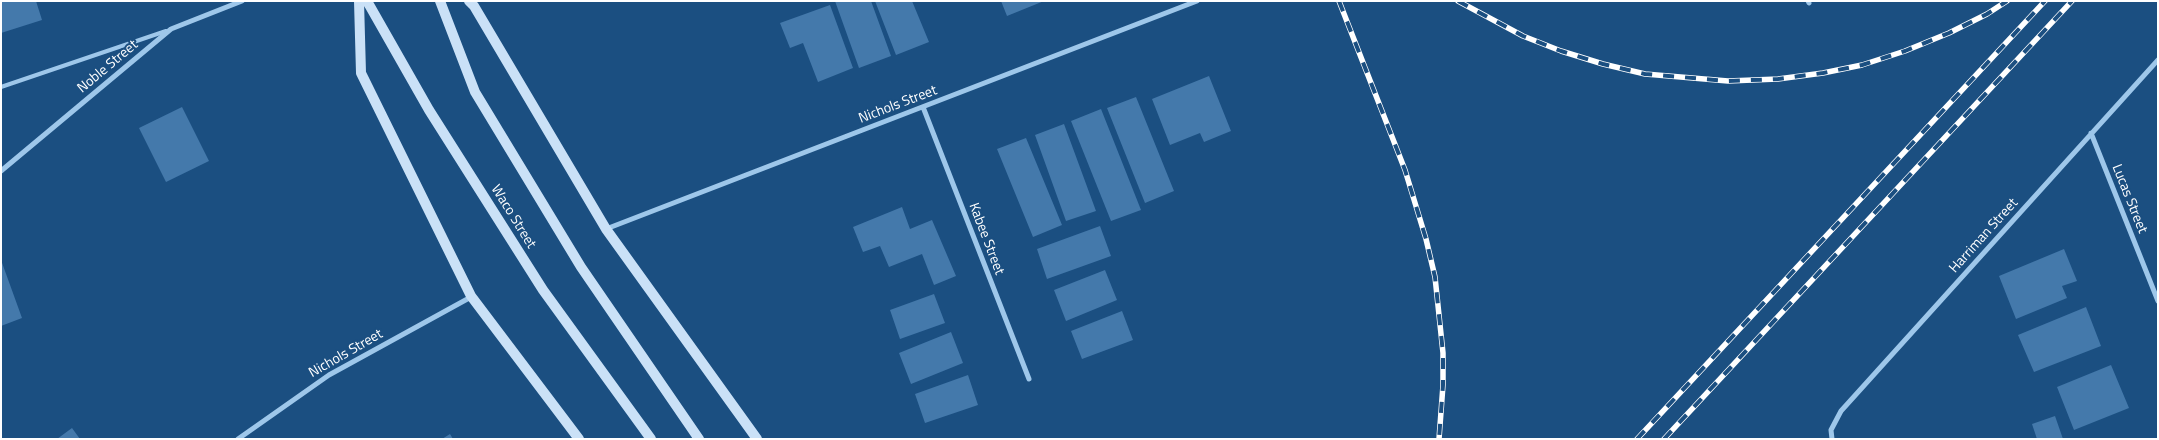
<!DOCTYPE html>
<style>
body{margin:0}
#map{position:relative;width:2159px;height:440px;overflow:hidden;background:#1b4f81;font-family:"Titillium Web",sans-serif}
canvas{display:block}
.frame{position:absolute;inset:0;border:2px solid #fff;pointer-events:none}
</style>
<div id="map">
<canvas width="2159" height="440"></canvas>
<div class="frame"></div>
</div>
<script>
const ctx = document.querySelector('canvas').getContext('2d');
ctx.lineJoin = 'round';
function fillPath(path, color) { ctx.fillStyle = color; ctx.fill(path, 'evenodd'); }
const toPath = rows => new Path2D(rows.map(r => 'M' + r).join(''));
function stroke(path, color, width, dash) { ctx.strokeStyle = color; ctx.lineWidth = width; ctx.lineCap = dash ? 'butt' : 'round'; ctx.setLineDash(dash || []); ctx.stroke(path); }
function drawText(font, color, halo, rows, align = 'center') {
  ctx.font = font + ' "Titillium Web",sans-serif'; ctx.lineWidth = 4; ctx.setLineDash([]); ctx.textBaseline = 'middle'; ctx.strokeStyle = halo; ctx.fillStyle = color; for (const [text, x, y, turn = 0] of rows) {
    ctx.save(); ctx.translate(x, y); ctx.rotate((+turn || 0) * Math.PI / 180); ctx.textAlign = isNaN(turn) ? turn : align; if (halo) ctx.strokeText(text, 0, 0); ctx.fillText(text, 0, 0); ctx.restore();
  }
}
const building = toPath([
 [1,1,36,1,42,20,1,33],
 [835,1,871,1,891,56,859,68],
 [875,1,912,1,929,42,896,55],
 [1001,1,1044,1,1007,16],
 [830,5,853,68,818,82,803,43,790,48,780,23],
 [1209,76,1231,131,1204,142,1200,133,1170,145,1152,99],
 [1136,97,1174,191,1145,203,1107,108],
 [182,107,209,161,166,182,139,128],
 [1101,109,1141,210,1111,221,1071,121],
 [1064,124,1096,211,1066,221,1035,135],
 [1026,138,1062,225,1033,237,997,149],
 [902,207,910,229,932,220,956,276,934,285,922,254,889,267,880,246,863,252,853,227],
 [1100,226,1111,256,1047,279,1037,249],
 [2064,249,2077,281,2062,286,2067,298,2016,319,1999,276],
 [1,260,22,318,1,326],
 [1105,270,1117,300,1066,321,1054,290],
 [934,294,945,323,900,339,890,310],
 [2086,307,2101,346,2034,372,2018,335],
 [1122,311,1133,340,1082,359,1071,331],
 [951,332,963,363,911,384,899,353],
 [2111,365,2129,408,2074,430,2057,387],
 [968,375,978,405,925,423,915,394],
 [2055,416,2063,439,2037,439,2032,424],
 [72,428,80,439,57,439],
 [450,434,453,439,442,439]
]);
const service = toPath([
 [1,87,166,31]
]);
const minor = toPath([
 [1808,1,1809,3],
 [923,107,1029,379],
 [2091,133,2158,301],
 [1,171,171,29,242,1],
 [606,229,1197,1],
 [238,439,329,375,471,297],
 [1832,439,1831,430,1841,411,2158,60]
]);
const secondary = toPath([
 [359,1,361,73,471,296,579,439],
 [367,1,429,110,543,290,651,439],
 [440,1,475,92,581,267,699,439],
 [469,1,474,6,606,229,757,439]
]);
const rail = toPath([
 [1339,1,1405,170,1426,239,1435,277,1443,353,1443,385,1439,439],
 [1458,1,1523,36,1561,51,1603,64,1645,74,1728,81,1778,79,1823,73,1862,65,1905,51,1949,33,1987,14,2007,1],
 [1637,439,2045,1],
 [1664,439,2072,1]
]);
const streetNames = [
 ["Noble Street",108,67,-40],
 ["Nichols Street",898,105,-21],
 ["Lucas Street",2129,199,68],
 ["Waco Street",513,217,58],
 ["Harriman Street",1984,236,-48],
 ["Kabee Street",986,239,69],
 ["Nichols Street",346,354,-30]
];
fillPath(building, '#4479ab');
stroke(service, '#9ec7ea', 4);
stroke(minor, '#9ec7ea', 5);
stroke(secondary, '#cae1f7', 10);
stroke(rail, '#fff', 5.5);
stroke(rail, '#1b4f81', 4, [11]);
drawText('14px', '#fff', '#1b4f81', streetNames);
</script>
